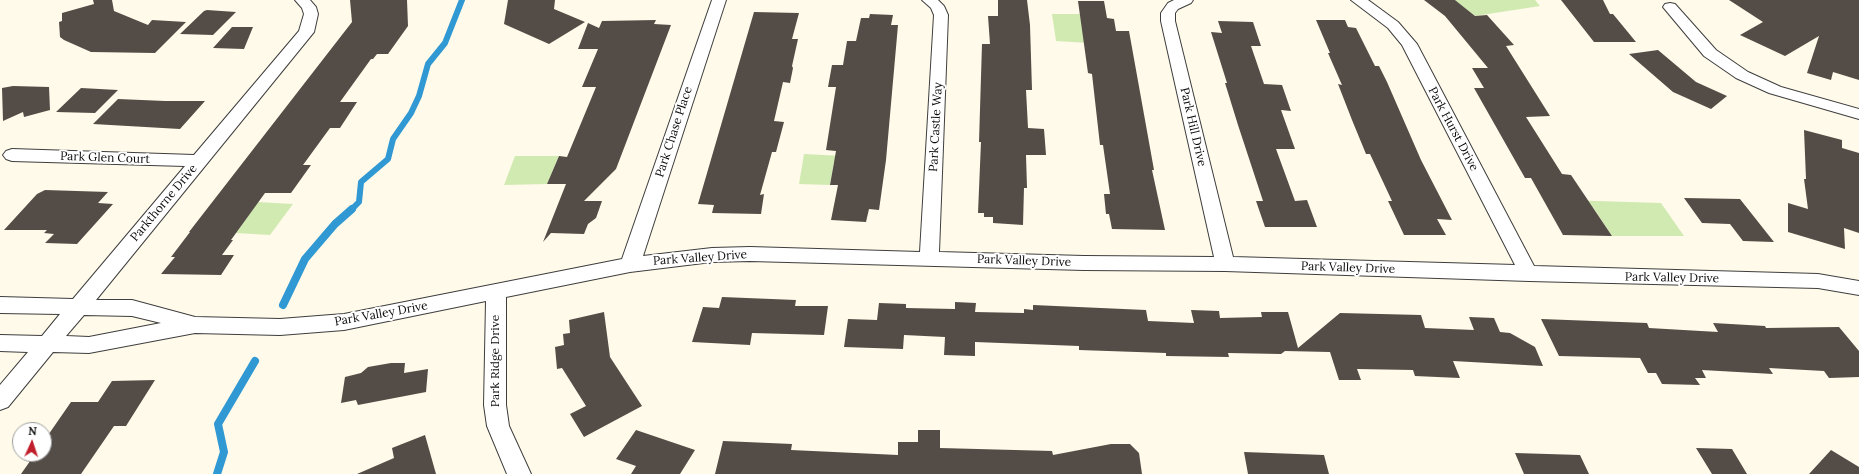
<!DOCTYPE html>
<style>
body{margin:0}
#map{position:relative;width:1859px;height:474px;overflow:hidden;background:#fffae9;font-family:Lora,serif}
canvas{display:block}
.north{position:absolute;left:12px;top:422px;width:40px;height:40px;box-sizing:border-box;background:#fff;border:1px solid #9d9d9d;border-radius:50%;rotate:3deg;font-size:11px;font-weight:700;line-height:16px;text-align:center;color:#0b0b0b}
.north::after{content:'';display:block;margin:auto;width:14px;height:18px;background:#c01e2c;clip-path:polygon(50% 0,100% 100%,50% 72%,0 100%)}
</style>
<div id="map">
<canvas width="1859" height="474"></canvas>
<div class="north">N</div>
</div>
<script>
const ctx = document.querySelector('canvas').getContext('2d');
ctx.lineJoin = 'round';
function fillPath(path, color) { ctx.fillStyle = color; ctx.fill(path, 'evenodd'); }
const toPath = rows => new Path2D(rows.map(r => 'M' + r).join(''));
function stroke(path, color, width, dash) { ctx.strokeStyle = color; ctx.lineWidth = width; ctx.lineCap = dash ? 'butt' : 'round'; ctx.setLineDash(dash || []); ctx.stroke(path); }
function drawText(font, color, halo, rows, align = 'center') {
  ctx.font = font + ' Lora,serif'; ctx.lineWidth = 4; ctx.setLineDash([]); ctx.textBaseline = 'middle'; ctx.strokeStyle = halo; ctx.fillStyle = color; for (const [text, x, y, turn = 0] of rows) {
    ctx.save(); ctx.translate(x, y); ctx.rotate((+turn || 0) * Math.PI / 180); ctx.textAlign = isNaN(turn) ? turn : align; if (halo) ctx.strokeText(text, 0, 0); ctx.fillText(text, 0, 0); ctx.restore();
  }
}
const green = toPath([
 [1455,0,1535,0,1540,6,1475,16],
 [1052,14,1087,14,1089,43,1056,41],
 [804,154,843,156,834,161,830,185,799,184],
 [515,156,559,156,547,184,504,185],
 [1565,200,1661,203,1684,236,1612,236,1593,207,1569,207],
 [258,202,293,204,270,235,236,233]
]);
const streamFar1 = toPath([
 [351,210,359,202,361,182,388,159,393,139,411,113,419,96,428,64,445,43,462,0]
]);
const stream = toPath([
 [283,305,305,259,335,224,352,209],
 [217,474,224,452,218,424,255,361]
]);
const building = toPath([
 [93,0,112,0,114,11,148,25,152,20,186,22,155,53,91,52,64,40,60,37,59,22,62,21,62,13,94,4],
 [350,0,407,0,408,26,388,54,377,54,373,59,371,59,340,102,357,102,340,128,330,128,303,165,311,165,291,193,265,193,231,240,233,240,222,255,234,255,221,275,161,274,175,257,171,257,190,232,189,232,352,22],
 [508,0,555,0,554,9,585,22,549,44,504,24],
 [998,0,1027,0,1030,25,1032,90,1026,90,1028,128,1044,129,1046,155,1026,155,1027,188,1024,188,1023,225,993,223,993,217,984,217,984,213,978,213,981,142,979,142,982,44,990,44,988,16,998,16],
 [1424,0,1455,0,1475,16,1487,15,1514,45,1506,46,1550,116,1526,117,1562,174,1571,175,1612,236,1563,235,1531,178,1525,178,1474,88,1484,88,1472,68,1488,68,1445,16],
 [1561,0,1603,0,1610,14,1613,14,1636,42,1594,42],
 [1729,0,1859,0,1859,80,1833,72,1831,80,1807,73,1819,36,1785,56,1740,35,1763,22],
 [1078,1,1104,1,1107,18,1114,19,1116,31,1129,31,1154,170,1152,170,1165,230,1112,229,1109,214,1106,214,1104,194,1110,194,1103,145,1100,145,1092,74,1088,73],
 [207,10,236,12,213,35,180,34,204,11],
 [754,12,799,13,792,39,798,39,792,66,793,68,790,83,783,82,774,121,784,122,776,152,772,152,760,195,764,194,761,214,712,213,714,205,698,204],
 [870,14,893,15,891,25,898,25,886,160,879,210,869,209,866,222,831,220,838,185,830,185,836,151,826,150,836,87,828,87,832,65,843,65,847,41,856,41,861,18,869,18],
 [656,20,654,24,671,25,616,169,584,201,602,201,596,218,588,224,584,234,551,233,543,242,566,184,547,184,559,156,567,157,596,87,582,87,598,49,578,49,588,23,599,28,602,21],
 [1316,20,1345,20,1348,27,1356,28,1375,66,1379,66,1387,82,1421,160,1452,220,1437,219,1446,235,1404,235,1388,201,1392,201,1370,154,1366,154,1352,120,1338,84,1342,85,1328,53,1330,53],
 [1218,21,1253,22,1261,46,1251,46,1264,84,1282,85,1291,111,1281,110,1295,149,1276,149,1295,201,1307,200,1317,227,1265,227,1256,201,1263,201,1238,125,1225,83,1227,83,1211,32,1222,33],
 [232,27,253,27,244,49,213,48],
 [1658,50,1696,82,1727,96,1711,109,1673,92,1629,54],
 [13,86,49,87,50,110,24,117,23,112,3,121,2,88],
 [81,88,118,90,95,113,56,112],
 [118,99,165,101,205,101,180,129,93,124],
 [1804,130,1842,140,1842,148,1859,153,1859,233,1844,228,1845,249,1788,232,1788,203,1808,209,1804,179,1806,179],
 [45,190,108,192,98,203,113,204,77,244,45,243,54,234,44,233,47,230,4,230,37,194],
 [1684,198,1740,199,1774,242,1743,241,1730,224,1702,223],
 [722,297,796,300,795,306,828,306,824,335,752,333,750,345,692,342,703,307,719,308],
 [955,302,976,303,975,312,1024,313,1024,309,1033,310,1033,305,1146,310,1148,321,1194,323,1191,310,1219,311,1220,318,1262,317,1261,312,1288,312,1298,348,1340,313,1421,315,1425,328,1474,330,1469,317,1494,318,1500,332,1510,333,1535,347,1543,366,1453,361,1460,378,1415,376,1413,370,1357,369,1361,380,1339,380,1330,352,1285,351,1281,354,1228,353,1229,357,1166,356,1166,353,1079,350,1079,346,975,342,975,356,944,355,945,337,904,335,903,349,844,347,848,319,877,320,879,303,906,304,906,308,955,309],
 [604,312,610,357,642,406,584,437,570,414,586,406,562,368,557,369,555,347,564,345,563,334,570,333,569,320],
 [1541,319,1647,323,1649,328,1718,332,1713,323,1765,326,1766,328,1839,327,1859,351,1859,377,1829,378,1824,371,1769,368,1773,374,1702,370,1706,378,1695,378,1700,385,1662,384,1656,373,1648,373,1640,358,1559,356],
 [391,363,405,363,404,373,428,369,426,392,358,405,356,400,341,403,345,377,361,373,368,367],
 [155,380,126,426,114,426,81,474,21,474,35,454,44,454,44,441,71,402,98,402,112,381],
 [636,430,695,450,680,474,631,474,636,466,616,459],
 [918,430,940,430,940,448,1052,451,1053,455,1111,444,1130,444,1139,453,1142,474,715,474,723,441,792,444,791,450,898,455,898,442,918,442],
 [425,435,436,474,357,474,394,458,392,448],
 [1696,448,1732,449,1747,474,1712,474],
 [1831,450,1859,467,1859,474,1809,474],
 [1244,452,1324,455,1329,474,1248,474],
 [1515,453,1580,455,1589,474,1524,474]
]);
const street = toPath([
 [295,0,310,0,316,7,318,14,314,32,96,300,132,300,195,317,280,319,344,314,622,259,712,0,726,0,643,256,712,248,750,247,920,252,934,15,931,8,922,0,938,0,944,6,948,15,939,252,1084,256,1214,257,1161,21,1161,13,1168,3,1174,0,1193,0,1191,3,1178,9,1175,13,1175,21,1233,257,1515,265,1402,45,1388,28,1351,0,1368,0,1398,22,1417,44,1534,266,1818,274,1859,281,1859,295,1818,288,1529,281,1225,271,1084,270,750,261,712,262,630,272,506,297,506,405,509,426,531,474,507,474,487,426,484,405,486,301,344,330,280,335,195,333,89,353,53,352,8,407,0,410,0,385,28,352,0,351,0,335,42,336,60,314,0,313,0,297,73,299,185,166,12,161,6,159,3,155,6,151,12,149,194,155,299,31,304,14,302,8,295,0],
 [84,315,132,316,161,323,89,337,66,336,84,315],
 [1670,3,1675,4,1716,50,1748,72,1781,87,1859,109,1859,119,1769,93,1736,78,1704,56,1663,7,1665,4,1670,3]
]);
const streetNames = [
 ["Park Castle Way",936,127,-87],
 ["Park Hill Drive",1193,127,77],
 ["Park Hurst Drive",1453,129,62],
 ["Park Chase Place",674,132,-72],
 ["Park Glen Court",105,158,2],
 ["Parkthorne Drive",164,203,-50],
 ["Park Valley Drive",700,258,-4],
 ["Park Valley Drive",1024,261,2],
 ["Park Valley Drive",1348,268,2],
 ["Park Valley Drive",1672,278,1],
 ["Park Valley Drive",381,314,-10],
 ["Park Ridge Drive",496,361,-90]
];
fillPath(green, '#d1eab2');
stroke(streamFar1, '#3098d3', 6);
stroke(stream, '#3098d3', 8);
fillPath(building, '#544c47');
stroke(street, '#3e3e3e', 2);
fillPath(street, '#fff');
drawText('12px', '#0b0b0b', '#fff', streetNames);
</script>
